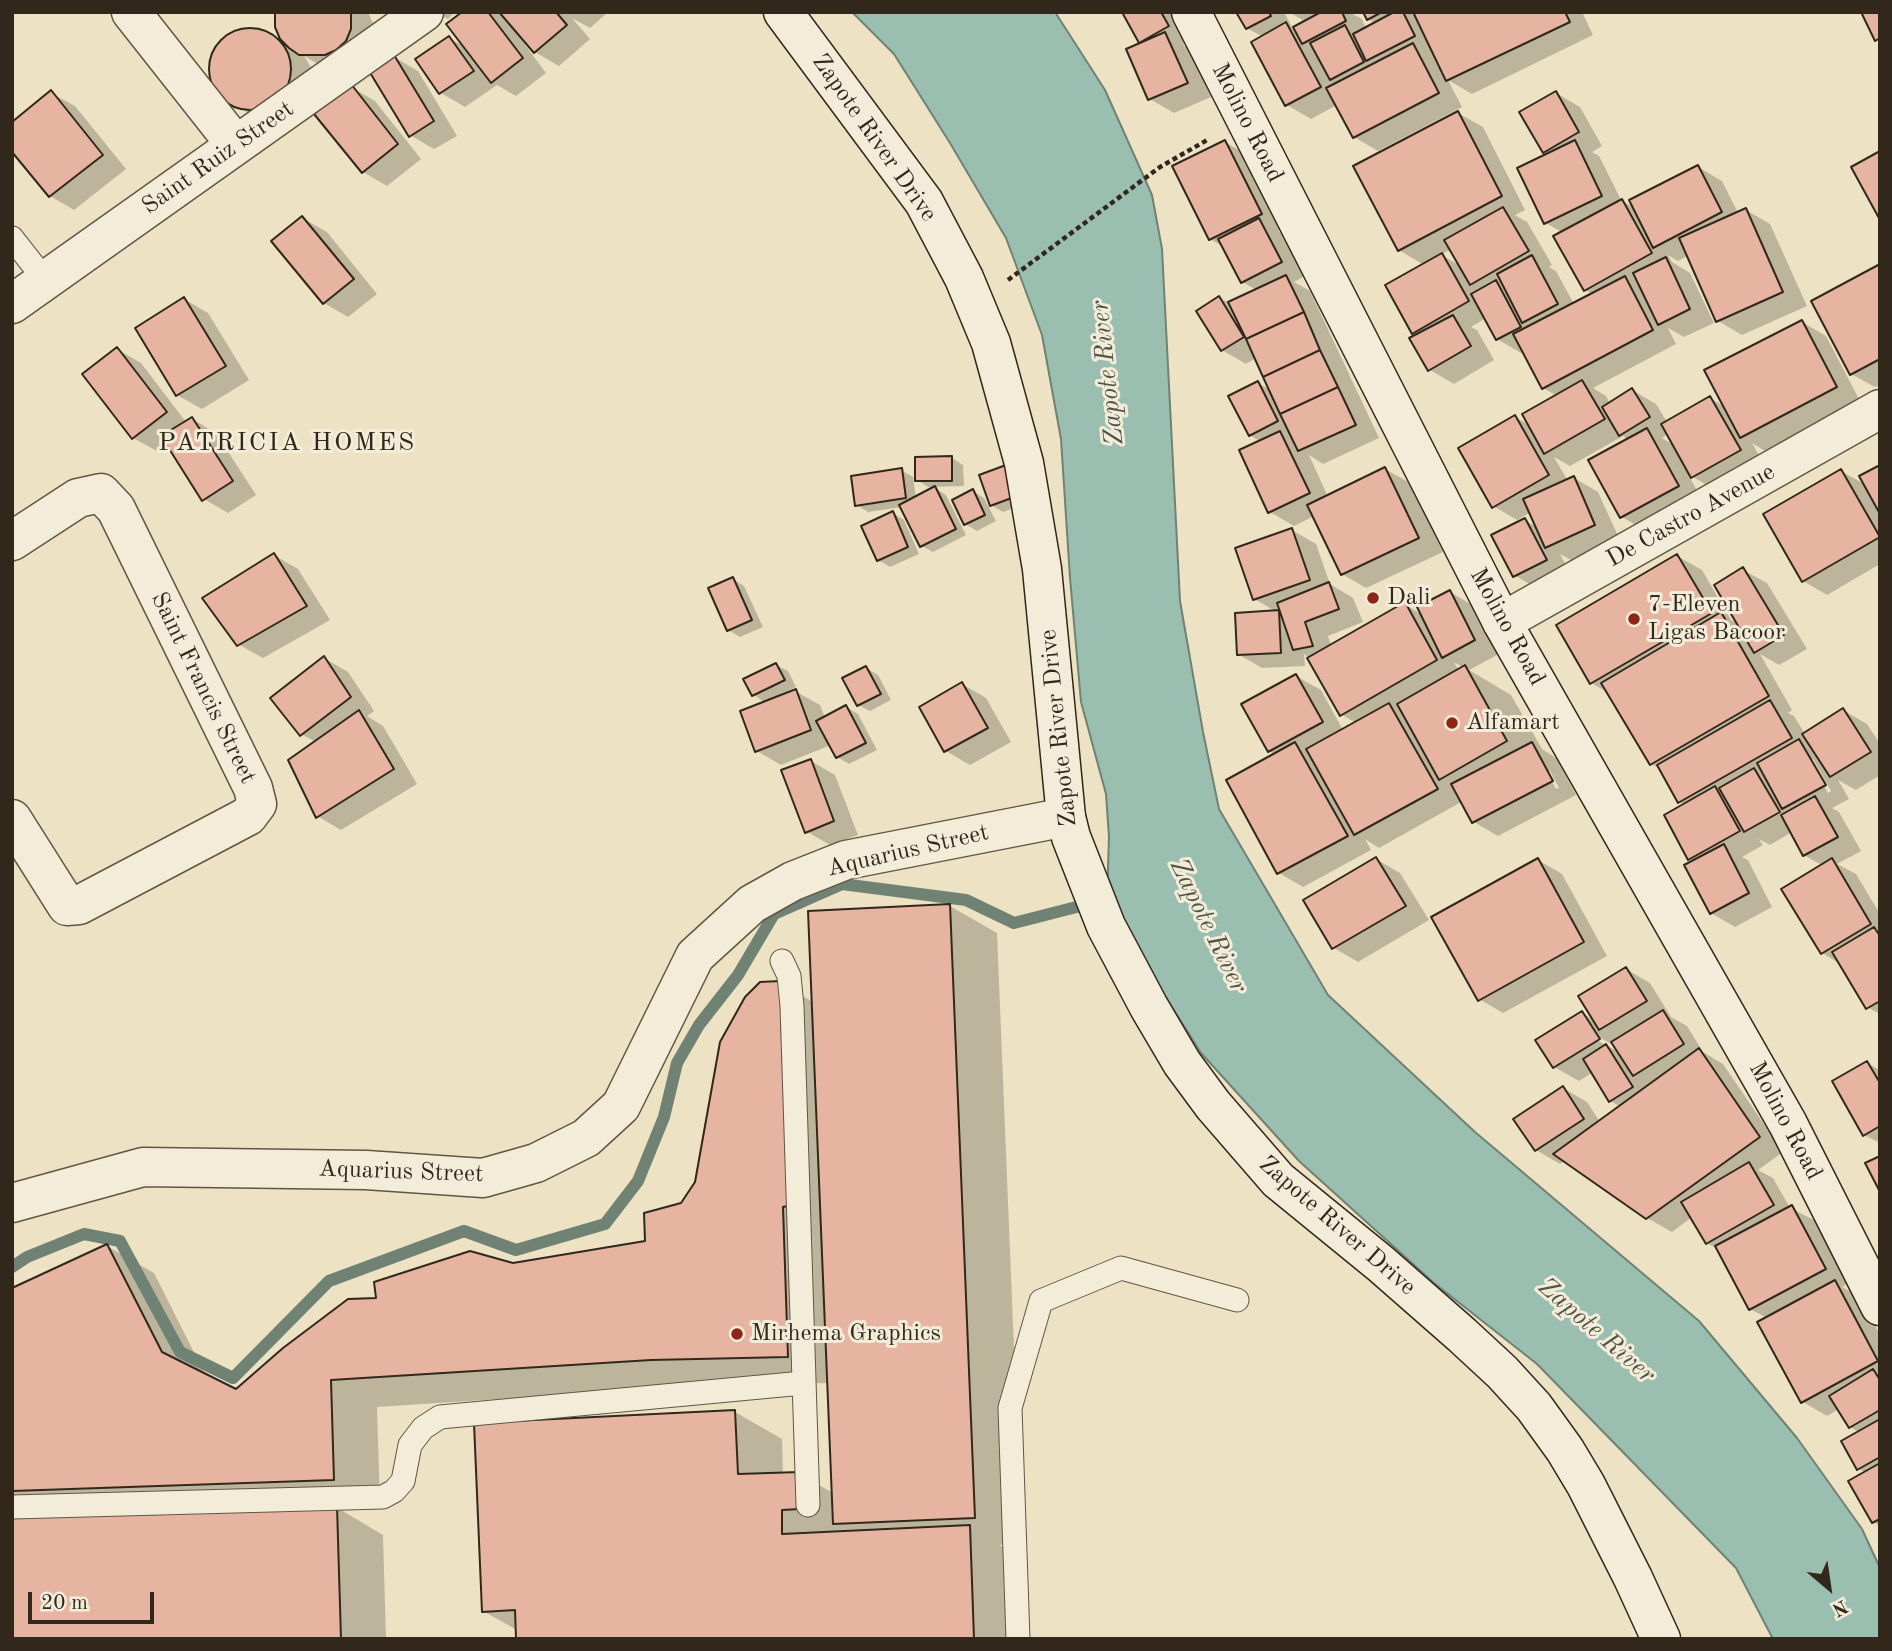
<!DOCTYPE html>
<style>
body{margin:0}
#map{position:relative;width:1892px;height:1651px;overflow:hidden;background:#ede2c3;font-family:"Old Standard TT",serif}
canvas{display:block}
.frame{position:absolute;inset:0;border:14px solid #31281b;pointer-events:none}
.north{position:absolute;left:1794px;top:1553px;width:70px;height:70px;-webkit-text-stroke:5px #f3ecd8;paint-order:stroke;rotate:151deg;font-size:19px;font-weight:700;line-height:28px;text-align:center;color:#31281b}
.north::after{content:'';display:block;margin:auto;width:24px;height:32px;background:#31281b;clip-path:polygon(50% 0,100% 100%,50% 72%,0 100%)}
.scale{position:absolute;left:28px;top:1592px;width:126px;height:32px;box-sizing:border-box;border:4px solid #31281b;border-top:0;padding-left:9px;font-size:21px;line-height:24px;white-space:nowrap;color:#31281b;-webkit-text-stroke:5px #f3ecd8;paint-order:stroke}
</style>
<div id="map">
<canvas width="1892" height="1651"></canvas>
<div class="frame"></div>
<div class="north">N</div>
<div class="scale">20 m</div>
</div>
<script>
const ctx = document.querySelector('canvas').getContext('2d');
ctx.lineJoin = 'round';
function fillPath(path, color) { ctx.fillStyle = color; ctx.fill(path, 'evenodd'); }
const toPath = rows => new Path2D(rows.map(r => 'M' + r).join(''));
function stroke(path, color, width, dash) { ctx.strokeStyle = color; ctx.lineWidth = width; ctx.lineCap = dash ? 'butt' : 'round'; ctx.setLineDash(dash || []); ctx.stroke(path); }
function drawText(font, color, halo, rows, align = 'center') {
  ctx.font = font + ' "Old Standard TT",serif'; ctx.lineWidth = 6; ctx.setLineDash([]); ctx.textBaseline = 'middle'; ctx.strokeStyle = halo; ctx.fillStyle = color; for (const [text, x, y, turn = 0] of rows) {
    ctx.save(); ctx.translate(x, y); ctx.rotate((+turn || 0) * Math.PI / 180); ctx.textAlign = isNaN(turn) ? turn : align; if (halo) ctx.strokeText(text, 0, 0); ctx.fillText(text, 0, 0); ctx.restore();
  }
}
const water = toPath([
 [852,12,1055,12,1105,90,1152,195,1162,249,1180,601,1203,732,1219,809,1328,995,1475,1132,1699,1321,1797,1438,1862,1529,1880,1568,1880,1639,1773,1639,1736,1568,1537,1364,1434,1283,1299,1161,1201,1053,1127,936,1107,899,1109,837,1106,794,1081,702,1070,578,1061,439,1042,335,1006,238,950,143,894,54,852,12]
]);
const shadow = toPath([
 [277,12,368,12,376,31,325,68,304,56,312,69,261,120,224,99,216,89,211,77,211,64,214,52,222,41,232,33,245,30,258,30,284,43,277,27],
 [436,12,455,12,448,19],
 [465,12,497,12,505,17,501,12,608,12,590,28,572,18,590,39,559,66,535,52,522,36,520,38,546,73,516,96,497,85,465,107,441,93,418,60,449,38,465,47],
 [1130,12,1175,12,1192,40,1183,45,1189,48,1211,97,1174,113,1150,99,1143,43,1140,42],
 [1238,12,1284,12,1293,29,1306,22,1289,12,1349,12,1362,19,1366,29,1376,24,1368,19,1365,12,1582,12,1593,35,1472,94,1448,80,1462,107,1378,151,1354,137,1337,105,1311,119,1287,105,1263,37,1247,28],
 [394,57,418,71,457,136,434,149,410,135],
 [351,87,375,101,421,159,387,186,363,172],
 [51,93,75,106,126,169,74,210,50,196],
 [1556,93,1580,107,1602,146,1592,152,1599,156,1621,200,1635,208,1698,167,1722,181,1738,213,1746,210,1770,224,1807,306,1742,335,1718,321,1689,255,1678,261,1668,255,1672,262,1690,273,1714,323,1684,337,1668,328,1676,344,1593,388,1606,396,1610,404,1632,390,1656,404,1667,422,1710,398,1725,407,1802,322,1826,336,1860,401,1765,451,1752,443,1764,464,1717,491,1688,474,1702,500,1646,531,1622,517,1629,440,1623,436,1570,466,1554,457,1568,481,1574,478,1598,492,1619,538,1571,560,1560,554,1570,573,1538,589,1514,575,1525,520,1538,528,1531,512,1517,520,1493,506,1515,417,1531,426,1557,396,1543,388,1524,351,1521,353,1497,339,1486,318,1471,327,1477,330,1494,360,1454,384,1430,370,1419,335,1414,332,1424,265,1399,250,1458,113,1483,127,1525,210,1515,215,1527,222,1552,265,1549,267,1556,271,1574,304,1593,294,1585,290,1563,233,1546,223,1549,155,1544,151],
 [1451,249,1461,266,1441,255],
 [1668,434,1675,446,1662,438],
 [1225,142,1249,156,1285,228,1278,231,1283,234,1305,276,1294,282,1310,291,1379,438,1323,464,1309,455,1328,497,1385,469,1410,483,1443,552,1366,588,1342,574,1314,516,1294,526,1270,512,1261,442,1250,435,1258,383,1272,391,1256,358,1246,364,1222,350,1220,298,1229,303,1257,290,1242,282,1224,247,1210,239],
 [302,218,327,232,377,294,348,317,324,303],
 [1880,266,1880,385,1875,387,1851,374],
 [184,299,208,313,249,380,202,409,177,395],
 [117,349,141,363,186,422,192,419,216,433,256,495,228,513,204,499,167,444,157,451,133,438],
 [952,458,963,465,964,486,928,487,917,480],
 [1880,467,1880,564,1827,595,1803,581,1841,471,1866,485],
 [901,470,913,477,916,498,935,488,946,495,966,535,933,552,922,546,902,507,868,512,857,505],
 [981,476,1028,503,1003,512,991,505],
 [973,491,984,498,996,521,977,531,965,524],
 [893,513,904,520,919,554,890,567,878,560],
 [1292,530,1316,544,1330,584,1353,598,1363,622,1328,636,1331,646,1405,604,1422,615,1450,592,1474,606,1499,654,1469,670,1511,695,1542,749,1556,758,1576,795,1498,836,1474,822,1463,801,1379,848,1365,839,1371,850,1303,887,1279,873,1276,755,1269,751,1296,676,1321,690,1343,730,1356,723,1341,714,1308,657,1304,654,1305,666,1262,668,1238,654,1277,612,1254,599],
 [1454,662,1464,668,1459,671],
 [1546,771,1550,771,1559,788,1556,789],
 [274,555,298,569,330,620,263,658,238,644],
 [1677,556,1702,570,1731,620,1740,625,1743,570,1767,583,1807,649,1779,665,1760,654,1792,710,1788,713,1794,716,1805,734,1843,710,1867,724,1880,744,1880,775,1856,790,1838,780,1849,799,1832,808,1839,812,1861,851,1837,864,1856,874,1880,914,1880,1014,1867,1007,1842,965,1822,953,1823,866,1804,855,1792,832,1770,845,1759,839,1763,845,1742,857,1748,860,1772,907,1735,927,1711,913,1694,861,1690,859,1685,805,1680,802,1662,770,1651,764,1609,693,1591,683],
 [1809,759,1813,759,1831,791,1828,793],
 [733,579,744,586,763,627,740,637,728,630],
 [324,658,348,672,374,711,367,716,383,726,417,784,341,830,317,816,316,742,301,734],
 [776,665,788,671,796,687,781,694,782,696,795,691,820,705,825,718,846,707,858,714,877,750,849,764,837,757,831,745,781,765,757,751,766,703,754,695],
 [866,668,878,675,891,700,870,711,858,705],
 [962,684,986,698,1011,742,970,765,946,751],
 [811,761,835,775,858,835,830,845,806,831],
 [1376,859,1400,873,1429,920,1358,962,1334,948],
 [1538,860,1562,874,1607,956,1503,1013,1479,999],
 [950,906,997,933,1022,1544,999,1545,1016,1554,1019,1639,518,1639,517,1630,483,1611,735,1412,782,1439,783,1474,799,1474,833,1493,829,1383,699,1386,377,1407,380,1506,336,1507,383,1535,386,1639,12,1639,12,1290,107,1246,154,1273,206,1376,236,1391,378,1300,513,1265,646,1242,682,1205,697,1182,780,983,813,1002],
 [1626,969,1650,983,1671,1017,1687,1026,1703,1052,1723,1064,1783,1152,1758,1170,1773,1178,1790,1208,1816,1221,1849,1283,1842,1287,1859,1296,1880,1335,1880,1526,1873,1522,1866,1473,1858,1468,1859,1432,1850,1427,1839,1409,1827,1416,1803,1402,1767,1318,1750,1309,1719,1250,1707,1243,1692,1217,1672,1232,1647,1218,1565,1161,1560,1164,1536,1150,1563,1088,1587,1102,1600,1122,1621,1107,1610,1101,1593,1072,1579,1081,1554,1067,1538,1041,1582,1013,1595,1021],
 [1593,1034,1617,1047,1617,1051,1591,1037],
 [1867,1063,1880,1070,1880,1143,1864,1135]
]);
const stream = toPath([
 [12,1267,27,1257,84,1234,120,1241,180,1352,233,1378,329,1281,464,1231,516,1250,605,1224,638,1181,664,1117,677,1063,699,1025,738,975,774,914,842,884,966,900,1014,923,1092,903]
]);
const building = toPath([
 [275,12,351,12,351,29,346,41,336,50,325,55,299,55,289,48,280,39,275,27,275,12],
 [462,12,488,12,523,58,491,83,446,24,462,12],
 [499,12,556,12,567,25,534,53,499,12],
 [1127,12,1161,12,1169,26,1139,43,1123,14,1127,12],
 [1236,12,1269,12,1271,16,1246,29,1236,12],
 [1321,12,1342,12,1346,21,1302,44,1293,27,1321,12],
 [1363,12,1382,12,1367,20,1363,12],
 [1394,12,1403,12,1415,36,1366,61,1353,34,1394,12],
 [1413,12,1565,12,1570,22,1446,81,1413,12],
 [1861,12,1880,12,1880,38,1875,41,1861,12],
 [1286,22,1321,87,1285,106,1251,42,1286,22],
 [1345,25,1364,62,1330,80,1310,43,1345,25],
 '209 69a41 41 0 1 1 82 0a41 41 0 1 1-82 0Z',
 [1165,32,1188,83,1148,100,1126,49,1165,32],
 [449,36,474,71,439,94,415,59,449,36],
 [1413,43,1439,93,1353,138,1326,88,1413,43],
 [394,55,434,121,409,137,369,71,394,55],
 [351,84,398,144,362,173,314,114,351,84],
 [51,90,103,155,49,197,12,152,12,122,51,90],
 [1556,91,1579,132,1543,153,1519,112,1556,91],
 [1458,111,1502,196,1398,251,1353,166,1458,111],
 [1225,140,1262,214,1209,240,1172,166,1225,140],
 [1575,140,1602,196,1544,224,1517,168,1575,140],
 [1880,151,1880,220,1851,167,1880,151],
 [1698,165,1722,212,1653,248,1629,200,1698,165],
 [1622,199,1652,253,1584,291,1553,236,1622,199],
 [1503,207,1529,251,1470,285,1444,240,1503,207],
 [1746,208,1783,292,1716,322,1679,238,1746,208],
 [302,216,354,279,323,304,271,241,302,216],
 [1259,218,1282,262,1241,283,1218,239,1259,218],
 [1442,253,1469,301,1412,334,1385,285,1442,253],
 [1532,255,1558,304,1522,323,1497,274,1532,255],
 [1666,257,1690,309,1658,325,1633,273,1666,257],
 [1880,264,1880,359,1850,375,1811,301,1880,264],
 [1286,275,1304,312,1246,339,1228,302,1286,275],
 [1625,276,1653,330,1542,389,1513,334,1625,276],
 [1496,280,1521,327,1496,340,1471,294,1496,280],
 [1219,296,1244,337,1221,351,1196,311,1219,296],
 [184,297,226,366,176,396,135,328,184,297],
 [1304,312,1320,350,1263,377,1246,339,1304,312],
 [1453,315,1471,346,1428,371,1409,338,1453,315],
 [1802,320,1837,387,1740,438,1704,370,1802,320],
 [117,347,167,412,132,439,82,374,117,347],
 [1320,350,1338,387,1280,414,1263,377,1320,350],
 [1582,380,1605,419,1544,454,1522,414,1582,380],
 [1258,381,1278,421,1249,436,1228,396,1258,381],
 [1338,387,1356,425,1298,451,1280,414,1338,387],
 [1632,388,1650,417,1619,436,1602,407,1632,388],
 [1710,396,1741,450,1691,478,1661,424,1710,396],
 [1515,415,1549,475,1492,508,1458,448,1515,415],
 [192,417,233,481,202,501,161,436,192,417],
 [1647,428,1679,486,1620,518,1588,460,1647,428],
 [1280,431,1310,493,1268,513,1239,450,1280,431],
 [952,456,952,481,915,481,915,457,952,456],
 [1006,465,1017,496,990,506,979,475,1006,465],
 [1880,465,1880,514,1859,476,1880,465],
 [1385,467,1419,538,1341,575,1307,505,1385,467],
 [902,468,906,498,855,506,851,476,902,468],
 [1841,469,1880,537,1802,582,1763,514,1841,469],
 [1574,476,1595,525,1545,548,1523,499,1574,476],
 [935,486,956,529,920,547,899,505,935,486],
 [973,489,985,515,964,525,952,500,973,489],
 [893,511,908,547,877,561,861,526,893,511],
 [1525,518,1547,560,1513,577,1491,535,1525,518],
 [1292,528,1310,580,1253,600,1235,548,1292,528],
 [274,553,307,606,237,646,202,598,274,553],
 [1677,554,1712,613,1590,684,1556,625,1677,554],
 [1743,567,1784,635,1754,653,1714,585,1743,567],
 [733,577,752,620,727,631,708,588,733,577],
 [1329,582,1339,609,1305,622,1313,646,1293,650,1277,603,1329,582],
 [1450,590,1475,640,1442,658,1417,607,1450,590],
 [1405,602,1437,660,1340,716,1307,658,1405,602],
 [1279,610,1281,653,1237,655,1235,613,1279,610],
 [1721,612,1769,696,1650,765,1601,683,1721,612],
 [324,656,351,697,300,736,270,698,324,656],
 [776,663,785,680,752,696,743,679,776,663],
 [1465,665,1507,741,1439,780,1397,704,1465,665],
 [866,666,881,694,857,706,842,678,866,666],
 [1296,674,1323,722,1268,752,1241,704,1296,674],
 [962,682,988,728,944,752,919,707,962,682],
 [796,689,811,730,755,752,740,711,796,689],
 [1770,700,1792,738,1678,803,1657,765,1770,700],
 [1389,703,1438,789,1354,835,1306,749,1389,703],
 [846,705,866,743,836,758,816,721,846,705],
 [1843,708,1871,752,1830,777,1802,734,1843,708],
 [359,710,394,769,316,818,288,760,359,710],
 [1799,739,1826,785,1782,809,1757,763,1799,739],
 [1295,742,1348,836,1277,874,1226,780,1295,742],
 [1532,742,1553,781,1472,823,1451,784,1532,742],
 [811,759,834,821,805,833,781,770,811,759],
 [1754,768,1780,812,1744,832,1719,788,1754,768],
 [1715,786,1740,831,1688,860,1664,815,1715,786],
 [1815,796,1838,837,1803,856,1781,815,1815,796],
 [1724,844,1749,893,1710,914,1684,865,1724,844],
 [1376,857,1406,906,1332,949,1303,900,1376,857],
 [1538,858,1584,942,1478,1001,1431,917,1538,858],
 [1832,858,1871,924,1821,954,1781,889,1832,858],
 [950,904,975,1518,833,1524,808,911,950,904],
 [1874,927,1880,936,1880,1001,1866,1009,1832,952,1874,927],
 [1626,967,1647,1001,1599,1030,1578,996,1626,967],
 [780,981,788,1206,783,1207,788,1357,651,1360,331,1380,334,1480,12,1491,12,1288,107,1244,162,1352,236,1389,283,1348,348,1299,376,1298,374,1282,470,1251,513,1263,645,1241,644,1213,681,1203,695,1182,720,1042,745,997,760,982,780,981],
 [1663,1010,1684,1044,1633,1076,1611,1042,1663,1010],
 [1582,1011,1600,1039,1553,1068,1535,1040,1582,1011],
 [1606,1044,1633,1087,1609,1102,1583,1059,1606,1044],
 [1699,1048,1760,1137,1646,1219,1553,1154,1699,1048],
 [1867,1061,1880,1083,1880,1126,1863,1136,1832,1081,1867,1061],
 [1563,1086,1584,1119,1535,1151,1513,1119,1563,1086],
 [1880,1156,1880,1192,1865,1163,1880,1156],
 [1749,1162,1774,1205,1706,1244,1681,1202,1749,1162],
 [1792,1205,1826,1269,1749,1310,1715,1246,1792,1205],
 [1835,1280,1878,1361,1801,1403,1757,1322,1835,1280],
 [1873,1369,1880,1380,1880,1410,1849,1428,1829,1396,1873,1369],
 [735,1410,738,1474,800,1472,801,1509,782,1510,782,1534,970,1525,974,1639,516,1639,515,1610,482,1612,474,1423,735,1410],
 [1880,1419,1880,1457,1857,1470,1841,1441,1880,1419],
 [1880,1463,1880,1519,1872,1523,1848,1481,1880,1463],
 [337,1506,341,1639,12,1639,12,1517,337,1506]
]);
const path = toPath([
 [1008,280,1160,167,1209,139]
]);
const lane = toPath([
 [12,238,45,280],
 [782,961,789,976,792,1006,808,1505],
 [12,1507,383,1497,394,1491,403,1481,410,1445,423,1428,440,1417,803,1383],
 [1018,1639,1010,1408,1041,1301,1121,1268,1237,1300]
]);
const street = toPath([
 [131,12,236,145],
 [12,304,424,12],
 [12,541,78,498,101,493,116,509,253,788,257,804,248,816,79,905,67,906,12,819],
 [1502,622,1880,409],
 [12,1203,143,1167,366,1170,483,1178,536,1163,586,1138,621,1106,695,956,752,904,793,881,846,860,1066,817]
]);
const secondary = toPath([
 [783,12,924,202,964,278,991,343,1024,463,1042,569,1066,817,1071,837,1106,926,1149,1007,1182,1063,1213,1105,1278,1180,1381,1264,1462,1335,1502,1372,1534,1407,1565,1450,1586,1485,1633,1578,1661,1639],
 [1191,12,1502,622,1788,1124,1880,1306]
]);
const markers = [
 [1373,598,7,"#8f2418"],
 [1634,619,7,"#8f2418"],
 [1452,723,7,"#8f2418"],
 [737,1334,7,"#8f2418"]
];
const streetNames = [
 ["Molino Road",1247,123,63],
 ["Zapote River Drive",874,138,55],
 ["Saint Ruiz Street",218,158,-35],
 ["De Castro Avenue",1691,516,-29],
 ["Molino Road",1507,627,61],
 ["Saint Francis Street",203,688,64],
 ["Zapote River Drive",1059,728,-96],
 ["Aquarius Street",908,851,-13],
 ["Molino Road",1785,1121,62],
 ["Aquarius Street",401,1172,2],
 ["Zapote River Drive",1337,1226,41]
];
const poiNames = [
 ["Dali",1387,598],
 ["7-Eleven",1648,605],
 ["Ligas Bacoor",1648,633],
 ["Alfamart",1466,723],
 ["Mirhema Graphics",751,1334]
];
const waterNames = [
 ["Zapote River",1108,373,-96],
 ["Zapote River",1208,926,64],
 ["Zapote River",1596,1331,41]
];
const neighbourhoodNames = [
 ["PATRICIA HOMES",287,443]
];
fillPath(water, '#9abeaf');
stroke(water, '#708274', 2);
fillPath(shadow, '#0003');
stroke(stream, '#708274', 12);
fillPath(building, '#e7b4a1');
stroke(building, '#31281b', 2);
stroke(lane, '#605645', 25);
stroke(street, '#605645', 41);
stroke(secondary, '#31281b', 41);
stroke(path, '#31281b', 4.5, [5, 3.5]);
stroke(lane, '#f3ecd8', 23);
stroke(street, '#f3ecd8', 38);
stroke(secondary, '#f3ecd8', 38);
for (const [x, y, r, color] of markers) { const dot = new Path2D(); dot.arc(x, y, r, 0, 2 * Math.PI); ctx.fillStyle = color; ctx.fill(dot); stroke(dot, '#f3ecd8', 2.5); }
drawText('24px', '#31281b', '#f3ecd8', streetNames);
drawText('24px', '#31281b', '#f3ecd8', poiNames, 'left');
drawText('italic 26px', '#505547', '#f3ecd8', waterNames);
ctx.letterSpacing = '2px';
drawText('26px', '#31281b', '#f3ecd8', neighbourhoodNames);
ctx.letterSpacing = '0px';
</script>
